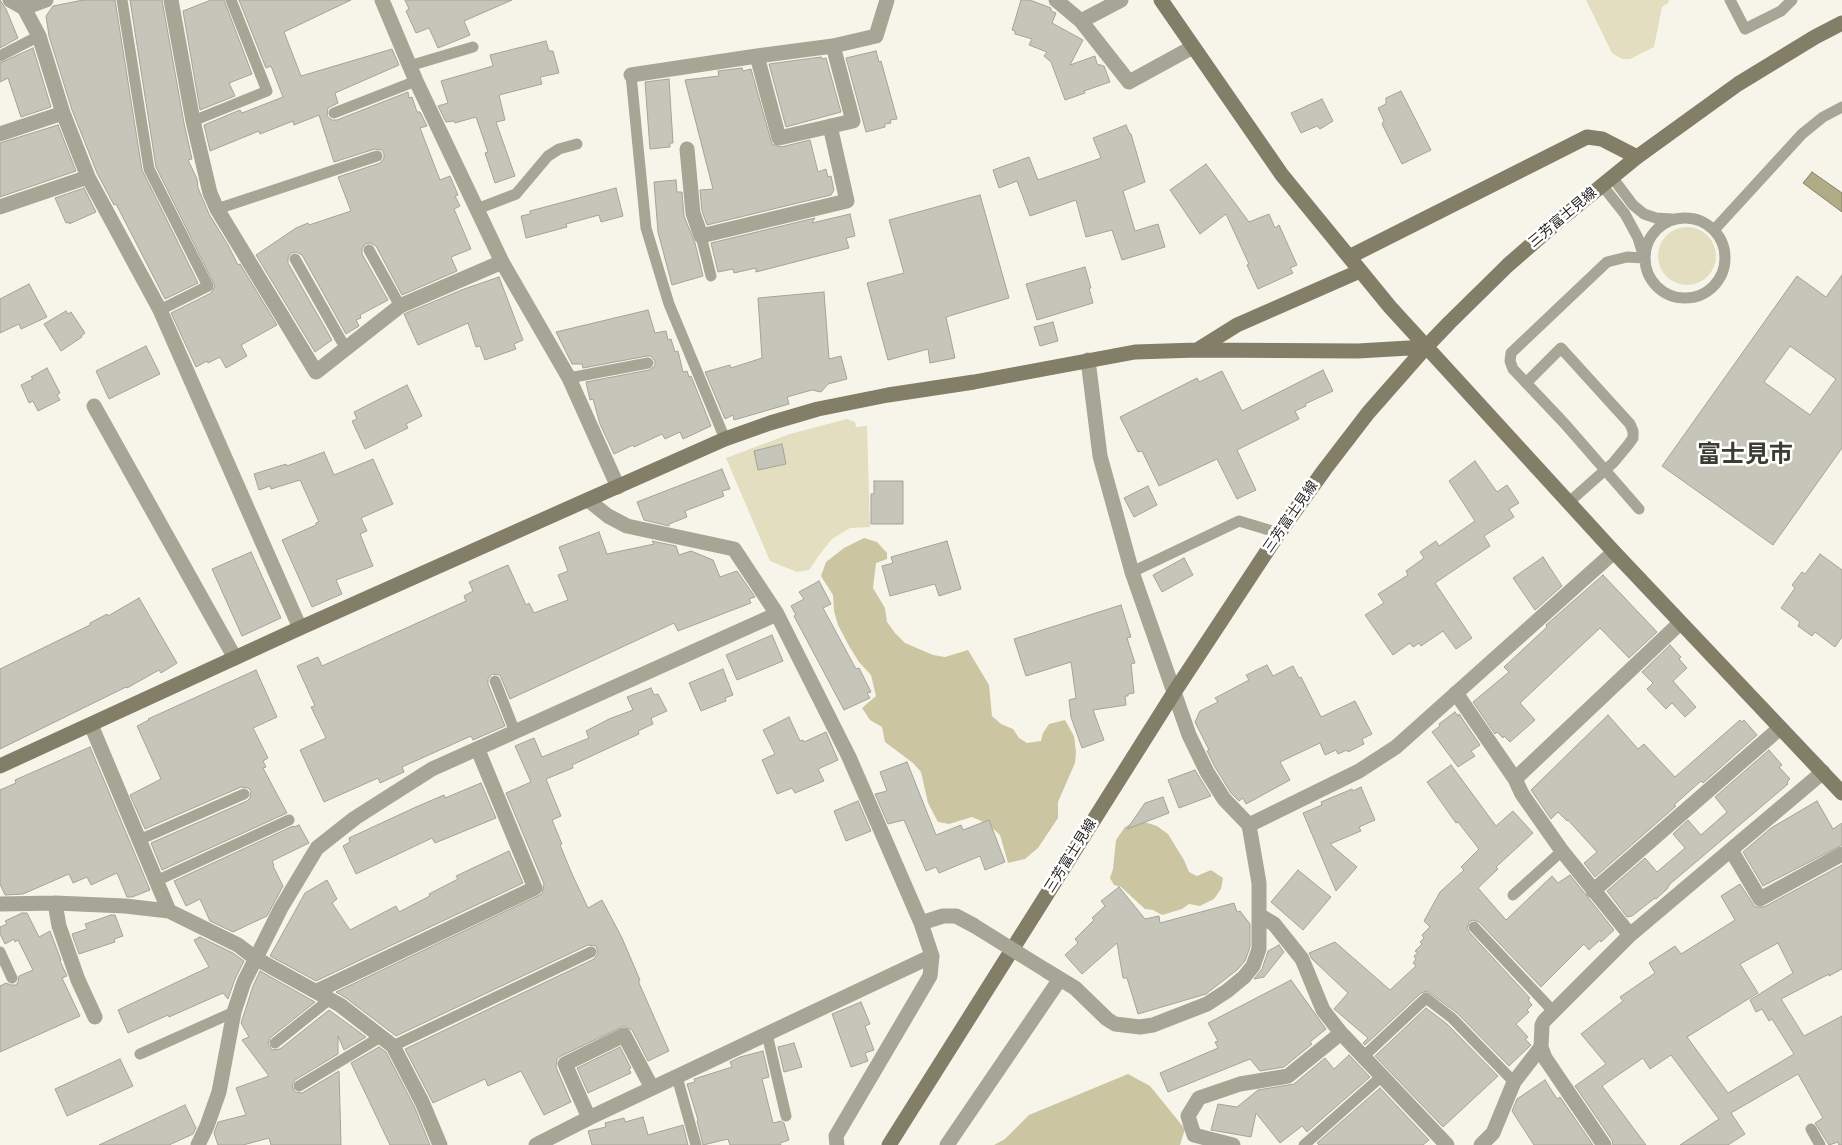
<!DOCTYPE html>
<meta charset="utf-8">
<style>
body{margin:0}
canvas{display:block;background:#f7f5ea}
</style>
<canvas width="1842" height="1145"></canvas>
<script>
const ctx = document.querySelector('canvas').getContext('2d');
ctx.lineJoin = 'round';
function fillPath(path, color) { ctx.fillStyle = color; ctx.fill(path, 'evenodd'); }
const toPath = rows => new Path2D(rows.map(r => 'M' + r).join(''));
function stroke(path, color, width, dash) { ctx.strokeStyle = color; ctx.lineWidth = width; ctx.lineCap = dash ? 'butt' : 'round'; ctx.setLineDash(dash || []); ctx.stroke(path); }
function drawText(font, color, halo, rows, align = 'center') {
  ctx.font = font + ' "Varela Round","Noto Sans JP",sans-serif'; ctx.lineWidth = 5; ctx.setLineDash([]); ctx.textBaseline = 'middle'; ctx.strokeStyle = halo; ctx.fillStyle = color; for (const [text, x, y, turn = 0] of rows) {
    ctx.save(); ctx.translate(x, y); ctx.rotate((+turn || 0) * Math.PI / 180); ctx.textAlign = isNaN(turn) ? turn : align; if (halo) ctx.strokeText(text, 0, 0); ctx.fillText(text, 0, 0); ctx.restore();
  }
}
const green = toPath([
 [1586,0,1669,0,1668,3,1662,7,1654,47,1630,59,1622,59,1612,53],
 '1658 256a29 29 0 1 1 58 0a29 29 0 1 1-58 0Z',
 [847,419,855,422,856,427,867,426,870,527,850,528,832,539,820,554,809,570,797,572,770,561,726,458,790,434]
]);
const forest = toPath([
 [864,538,877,542,887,553,887,559,876,563,873,588,885,608,887,622,895,633,905,643,933,655,945,657,968,650,989,685,992,716,1001,724,1013,729,1019,738,1027,743,1041,741,1043,733,1049,724,1065,720,1074,736,1076,752,1075,763,1058,802,1058,818,1038,848,1025,859,1008,863,1000,835,988,824,972,817,949,824,938,822,928,803,921,772,913,763,885,742,882,727,870,720,862,708,876,696,871,675,859,662,849,646,838,625,834,611,833,595,821,576,826,562,844,548],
 [1138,820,1157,826,1168,834,1184,860,1189,872,1197,876,1211,870,1223,878,1221,889,1214,899,1200,906,1189,904,1182,909,1162,915,1153,910,1145,909,1121,887,1114,885,1110,878,1113,869,1116,840,1125,827],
 [1128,1074,1150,1086,1185,1129,1180,1145,994,1145,1005,1139,1029,1115]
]);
const water = toPath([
 [1812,172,1842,193,1842,212,1803,183,1812,172]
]);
const building = toPath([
 [0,0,6,9,18,38,0,48,0,0],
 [83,0,115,0,142,170,198,283,165,299,116,204,114,205,97,173,72,110,49,36,46,16,53,6,83,0],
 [130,0,162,0,184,123,192,159,188,160,197,179,198,188,209,214,228,245,238,265,240,264,277,325,241,345,247,356,226,368,220,357,208,363,207,361,196,367,171,313,211,293,215,286,156,167,130,0],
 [211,0,224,0,252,74,229,83,235,96,200,110,183,11,211,0],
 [239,0,351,0,284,32,301,76,392,49,399,65,335,93,338,103,328,108,327,116,332,120,337,120,408,92,409,98,412,97,417,112,420,112,427,126,420,128,440,180,450,176,458,195,455,196,460,206,454,209,471,249,451,257,457,271,402,295,376,246,370,243,365,244,362,249,362,254,388,300,360,315,361,318,356,320,359,326,346,334,302,255,296,252,291,253,288,258,288,263,332,340,315,352,256,255,296,228,308,223,309,225,351,211,338,177,380,163,384,158,384,154,382,150,375,149,334,162,319,115,294,125,293,121,260,134,259,131,210,151,204,125,240,110,242,113,283,97,271,66,266,68,239,0],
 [405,0,512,0,464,21,470,35,438,48,429,28,416,33,406,11,409,9,405,0],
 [1021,0,1030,0,1051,8,1051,11,1056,13,1052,23,1083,40,1070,65,1095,56,1097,64,1104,66,1110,82,1084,91,1085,93,1065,100,1051,62,1044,56,1047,52,1029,45,1032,39,1015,34,1015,31,1012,30,1021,0],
 [546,41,549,51,553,51,559,73,540,77,542,84,499,95,505,120,496,122,515,176,495,183,485,153,488,152,476,117,455,123,454,121,446,122,438,106,448,103,441,81,493,66,490,55,546,41],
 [33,48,51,107,21,117,8,78,0,82,0,63,33,48],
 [876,51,879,62,881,61,897,119,890,120,891,123,885,124,885,127,866,132,846,58,876,51],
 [821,57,822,59,826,58,841,112,786,127,769,64,821,57],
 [742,68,743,71,751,69,772,144,781,147,810,140,818,172,826,169,828,177,831,176,834,190,831,195,707,225,702,211,700,190,713,189,685,80,719,76,718,71,742,68],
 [669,79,673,143,670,143,670,147,650,149,645,82,669,79],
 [1401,91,1431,150,1402,164,1382,124,1384,121,1378,108,1386,104,1386,98,1401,91],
 [1322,99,1333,121,1320,129,1317,126,1301,133,1291,113,1322,99],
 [58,125,76,171,0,197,0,143,58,125],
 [1126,125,1130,134,1131,134,1145,182,1123,191,1135,231,1158,224,1165,247,1122,260,1112,230,1086,237,1076,200,1030,216,1017,181,999,188,993,170,1029,157,1038,180,1101,158,1093,138,1126,125],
 [1206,164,1249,222,1269,214,1275,228,1279,225,1297,265,1290,268,1293,273,1258,289,1247,265,1249,264,1226,214,1200,234,1170,190,1206,164],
 [676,180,677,192,682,192,684,216,695,243,703,276,672,285,658,232,654,182,676,180],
 [84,188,96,212,69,224,69,222,66,223,55,198,84,188],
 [616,188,623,216,601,222,599,215,566,224,567,227,526,238,521,216,530,214,530,211,616,188],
 [980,195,1009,298,946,317,955,358,930,363,928,349,888,360,867,283,904,273,889,220,980,195],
 [850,214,855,236,846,238,849,248,756,272,756,268,734,273,733,269,718,272,711,243,815,218,812,223,850,214],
 [1085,267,1091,288,1089,288,1093,303,1037,320,1026,284,1085,267],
 [1842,275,1842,448,1773,545,1662,466,1797,276,1826,297,1842,275],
 [1790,346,1836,379,1810,415,1764,382,1790,346],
 [499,277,523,340,514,344,516,349,485,360,480,346,476,347,468,323,418,345,404,314,464,289,499,277],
 [29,284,47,317,21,329,19,324,0,333,0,299,29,284],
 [824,292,829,359,841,356,847,379,828,384,821,392,812,390,787,397,789,404,734,420,733,415,725,419,705,372,730,365,731,368,762,358,758,298,824,292],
 [648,310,655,333,666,331,668,340,671,339,675,352,678,351,683,372,687,371,689,377,691,376,711,426,683,439,680,432,665,439,662,434,634,447,633,445,614,454,600,424,593,399,590,400,586,382,649,370,655,366,655,361,651,356,647,356,583,368,582,364,572,364,556,332,648,310],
 [66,311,68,314,71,312,85,333,81,336,82,337,61,351,44,324,66,311],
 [1053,322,1058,341,1040,346,1034,327,1053,322],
 [146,346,160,374,109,399,96,371,146,346],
 [47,368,60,393,57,395,60,400,38,411,33,401,29,403,21,385,33,379,31,377,47,368],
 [1323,370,1333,391,1305,404,1306,406,1295,411,1299,419,1237,450,1256,490,1237,499,1217,459,1159,486,1142,451,1138,452,1120,417,1197,378,1199,382,1222,371,1242,411,1323,370],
 [407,385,422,416,406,424,408,428,365,449,352,421,357,419,354,412,407,385],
 [782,444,786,464,758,470,754,451,782,444],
 [324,452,334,475,373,459,393,504,361,518,367,531,360,534,373,566,336,580,342,594,312,607,282,540,316,525,316,523,319,522,300,480,271,489,270,486,259,490,254,474,286,464,287,466,324,452],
 [1475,461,1497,492,1507,485,1519,503,1509,509,1514,517,1484,536,1490,546,1435,583,1472,638,1456,649,1443,631,1421,646,1419,643,1413,647,1410,643,1393,655,1365,615,1384,603,1378,594,1408,575,1406,571,1424,558,1420,552,1436,541,1439,546,1475,521,1449,481,1475,461],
 [722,469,730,489,722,491,724,496,685,511,687,517,669,524,669,526,644,520,637,502,722,469],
 [874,481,903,481,903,524,871,524,871,494,874,494,874,481],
 [1148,486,1157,505,1134,517,1124,498,1148,486],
 [599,532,607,554,654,544,652,541,676,546,679,555,691,551,713,560,720,577,737,571,755,597,749,599,751,603,678,631,674,623,510,699,500,675,492,674,488,679,488,684,505,726,473,740,471,736,402,767,404,772,380,783,378,778,324,802,300,750,326,738,311,707,315,706,297,666,318,657,322,666,466,601,464,596,473,591,469,582,508,565,526,605,529,603,534,613,568,600,558,575,568,571,559,547,599,532],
 [947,541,961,589,939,596,935,584,890,596,882,566,893,563,891,557,947,541],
 [251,552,281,618,242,636,212,569,251,552],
 [1820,554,1842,570,1842,637,1835,647,1815,632,1812,636,1798,626,1800,622,1781,608,1795,588,1792,585,1802,572,1805,574,1820,554],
 [1543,557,1562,586,1535,610,1513,578,1543,557],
 [1184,558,1193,575,1162,592,1153,575,1184,558],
 [1603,575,1657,632,1629,658,1600,628,1520,703,1535,720,1510,742,1504,736,1503,738,1497,732,1495,734,1473,702,1509,672,1504,667,1547,627,1546,625,1603,575],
 [819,581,831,604,823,608,856,669,859,668,871,692,867,693,870,698,844,710,794,616,796,615,791,606,804,599,799,592,819,581],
 [139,598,177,663,161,673,159,670,127,688,126,687,0,749,0,669,90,625,90,623,107,614,108,616,139,598],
 [1121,605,1131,637,1127,638,1135,663,1131,664,1134,693,1128,694,1128,696,1125,696,1126,705,1093,710,1104,740,1082,748,1071,717,1069,700,1076,698,1071,662,1026,676,1014,639,1121,605],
 [772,635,783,661,737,680,726,655,772,635],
 [1670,645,1681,657,1679,659,1687,668,1673,681,1696,707,1685,717,1672,703,1666,709,1647,689,1653,683,1642,672,1670,645],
 [1267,665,1273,676,1293,666,1299,678,1301,677,1321,717,1355,701,1372,734,1362,739,1364,744,1348,752,1347,750,1338,754,1336,750,1325,755,1320,743,1280,762,1290,780,1246,804,1243,798,1239,801,1231,793,1215,767,1207,751,1209,750,1195,722,1200,711,1218,702,1215,698,1249,680,1246,675,1267,665],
 [723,669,733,695,725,698,726,701,701,711,689,683,723,669],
 [256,670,277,717,253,728,268,758,263,761,266,767,263,768,287,813,162,870,151,843,247,801,250,798,251,791,248,788,241,787,145,829,130,795,161,779,137,726,149,720,148,719,256,670],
 [651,688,654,695,658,694,667,711,651,718,653,724,638,731,639,734,572,765,573,768,546,779,561,816,552,820,562,844,560,845,572,874,588,908,602,900,622,938,640,980,639,980,639,983,669,1051,648,1061,632,1030,624,1026,561,1056,557,1059,556,1067,571,1102,544,1115,521,1071,488,1086,485,1079,433,1103,405,1049,594,959,598,953,596,946,588,945,396,1036,346,998,336,992,542,894,544,884,506,793,531,782,515,746,534,738,542,757,589,738,586,731,609,719,633,710,627,697,651,688],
 [1455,712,1458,716,1459,714,1480,745,1471,751,1475,756,1458,767,1432,732,1440,726,1439,724,1455,712],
 [1608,715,1638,749,1644,744,1675,777,1740,720,1742,722,1744,720,1757,735,1703,783,1701,781,1674,805,1676,806,1595,877,1584,863,1597,852,1568,820,1567,821,1558,812,1551,819,1531,790,1608,715],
 [789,717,800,741,803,740,804,742,826,732,838,760,818,769,824,781,795,793,792,788,777,794,762,760,775,754,763,730,789,717],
 [90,747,150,890,132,897,127,897,117,873,91,885,87,877,73,883,69,874,23,894,5,895,0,884,0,790,16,783,15,780,90,747],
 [1769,750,1782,765,1779,767,1790,779,1787,782,1788,784,1670,884,1667,889,1656,899,1655,898,1632,916,1627,917,1607,891,1645,858,1657,872,1685,848,1673,834,1688,820,1701,835,1727,812,1715,797,1769,750],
 [907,762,936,835,961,825,963,830,989,820,1005,862,985,870,980,856,939,873,936,867,926,871,904,820,888,824,875,794,887,791,880,772,907,762],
 [1451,765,1496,826,1513,811,1533,833,1496,867,1498,869,1478,888,1506,920,1552,876,1558,883,1570,875,1614,930,1601,942,1600,940,1589,950,1584,944,1541,987,1479,922,1473,920,1469,922,1467,928,1469,932,1530,998,1528,1000,1532,1005,1527,1010,1529,1012,1516,1024,1528,1037,1525,1039,1531,1045,1509,1066,1457,1013,1427,991,1421,993,1365,1045,1363,1043,1368,1038,1334,1009,1348,993,1312,959,1309,953,1335,942,1390,990,1416,966,1413,963,1416,959,1414,956,1418,953,1415,951,1422,944,1420,942,1424,938,1422,935,1430,927,1424,921,1440,892,1464,870,1461,867,1479,849,1458,822,1456,823,1427,782,1451,765],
 [1195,770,1211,796,1179,808,1168,780,1195,770],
 [481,783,496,818,435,843,432,838,356,874,343,846,350,842,349,838,416,807,444,795,445,798,481,783],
 [1361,787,1375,820,1359,827,1361,831,1330,844,1357,867,1336,891,1303,813,1322,805,1321,802,1352,789,1353,791,1361,787],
 [1163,797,1169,813,1127,829,1145,803,1163,797],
 [858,801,871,831,846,841,834,811,858,801],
 [1817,801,1833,829,1842,823,1842,845,1763,886,1743,852,1771,828,1817,801],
 [299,825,309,843,272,861,274,865,273,866,283,886,267,916,233,932,210,921,200,899,186,906,174,881,293,826,294,827,299,825],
 [509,851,523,883,316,981,270,956,305,893,327,880,337,899,332,903,350,930,396,906,399,912,430,896,429,894,458,879,456,876,509,851],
 [1842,865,1842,969,1829,976,1829,974,1781,999,1804,1036,1842,1016,1842,1145,1839,1145,1838,1142,1829,1145,1815,1123,1823,1118,1798,1074,1731,1113,1745,1134,1728,1145,1680,1145,1719,1119,1671,1055,1650,1069,1643,1058,1602,1086,1646,1145,1613,1145,1612,1140,1575,1086,1606,1064,1581,1034,1623,1001,1620,997,1655,973,1649,963,1675,946,1681,954,1735,920,1721,896,1740,884,1755,907,1764,907,1842,865],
 [1778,943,1793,973,1750,1000,1756,1012,1762,1009,1769,1021,1772,1019,1794,1054,1728,1093,1687,1037,1758,993,1740,964,1778,943],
 [1298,870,1331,897,1303,930,1271,902,1298,870],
 [1119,887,1145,919,1159,916,1160,923,1234,903,1237,912,1240,911,1250,924,1250,947,1245,961,1237,970,1206,994,1138,1014,1127,978,1123,978,1117,943,1082,974,1065,955,1078,943,1075,939,1094,920,1092,918,1105,906,1101,901,1119,887],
 [22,913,27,913,39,937,50,931,61,960,60,961,67,976,62,978,80,1016,0,1052,0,986,6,983,11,985,16,985,18,982,19,976,33,970,18,940,15,942,14,939,5,944,0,934,0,927,7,924,5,921,22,913],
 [111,915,115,915,123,936,114,939,115,942,79,954,72,934,87,929,85,924,111,915],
 [200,937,233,953,244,961,235,979,228,999,223,993,169,1017,168,1015,128,1033,118,1010,209,967,194,940,200,937],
 [1279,945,1284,952,1264,977,1254,979,1262,969,1268,951,1279,945],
 [260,971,315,1002,270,1038,268,1044,272,1050,280,1049,329,1010,366,1037,344,1050,338,1036,338,1054,295,1080,292,1086,295,1092,302,1093,339,1071,341,1145,271,1145,269,1138,243,1145,218,1145,214,1133,218,1122,246,1115,236,1088,269,1076,242,1040,249,1037,241,1023,253,986,260,971],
 [1291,980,1326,1029,1310,1042,1312,1044,1284,1067,1260,1071,1250,1059,1168,1092,1160,1073,1218,1048,1215,1042,1218,1041,1208,1023,1291,980],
 [861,1002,870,1024,865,1026,874,1050,865,1053,868,1061,851,1067,832,1014,861,1002],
 [1426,1008,1447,1024,1498,1076,1443,1127,1375,1056,1426,1008],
 [794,1043,802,1067,784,1072,778,1047,794,1043],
 [379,1047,386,1052,414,1106,430,1145,390,1145,351,1063,379,1047],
 [620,1047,631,1068,629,1069,631,1073,588,1093,577,1068,620,1047],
 [763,1051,769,1077,762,1079,773,1123,781,1121,784,1123,789,1140,780,1143,781,1145,730,1145,728,1139,703,1145,697,1121,698,1120,687,1084,695,1082,694,1079,732,1067,730,1062,740,1057,763,1051],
 [1349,1055,1370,1077,1307,1132,1302,1126,1280,1143,1256,1113,1251,1137,1211,1130,1218,1104,1237,1107,1258,1090,1294,1084,1325,1058,1334,1069,1349,1055],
 [120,1059,133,1086,67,1116,55,1089,120,1059],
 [1545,1080,1557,1099,1560,1097,1593,1145,1534,1145,1512,1111,1517,1099,1545,1080],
 [1380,1088,1429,1140,1423,1145,1319,1145,1317,1143,1380,1088],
 [185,1105,196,1128,193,1134,169,1145,99,1145,185,1105],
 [643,1117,648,1135,683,1125,688,1145,592,1145,588,1131,606,1127,605,1123,624,1118,625,1122,643,1117]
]);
const lane = toPath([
 [122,0,149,169,208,286,160,310],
 [1730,0,1745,29,1781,11,1792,0],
 [0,56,39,36],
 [409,66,473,47],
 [631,75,646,228,669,304,725,439],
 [334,113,416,81],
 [193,121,267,91,231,0],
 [1612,177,1633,205,1644,214,1656,218,1672,219],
 [1602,185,1625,214,1638,238,1644,258,1627,257,1607,262,1511,353,1510,361,1513,369,1565,424,1639,509],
 [217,209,377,156],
 [477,209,516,194,548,156,559,149,577,144],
 '1645 258a40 40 0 1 1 80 0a40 40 0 1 1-80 0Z',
 [1714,230,1802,134,1823,117,1842,107],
 [701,236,711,276],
 [369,250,400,306],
 [295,259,346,349],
 [569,378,648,363],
 [1526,383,1561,348,1630,424,1633,431,1633,438,1628,445,1613,463,1568,503],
 [1132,572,1239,521,1279,533],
 [495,681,515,732],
 [139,840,244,794],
 [156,881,289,820],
 [1513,895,1562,851],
 [1474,927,1553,1011],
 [0,952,12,978],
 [767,1034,786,1116],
 [275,1043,330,999],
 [393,1046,591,952],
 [140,1054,234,1012],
 [1364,1056,1426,998,1452,1018,1514,1082],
 [677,1077,696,1145],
 [299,1086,382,1036],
 [1811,1129,1820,1145],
 [1304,1145,1382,1076]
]);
const street = toPath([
 [10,0,24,8,39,36,63,113,88,177,160,310,300,628],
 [171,0,193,121,210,193,217,209,316,372,400,306,502,262],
 [382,0,416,81,502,262,569,378,618,487],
 [1056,0,1081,21,1121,0],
 [24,8,46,0],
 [1081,21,1129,82,1193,47],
 [757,56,779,138,853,121,833,46],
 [631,75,757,56,833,46,876,36,887,0],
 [0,134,63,113],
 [687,149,693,213,701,236,847,201,830,126],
 [0,207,88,177],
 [94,406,235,658],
 [588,500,608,516,627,526,734,549,777,614,849,757,921,923,932,956,930,976,836,1136,837,1145],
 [1456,693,1515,779,1522,794,1562,851,1630,935],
 [91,725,169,911],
 [1515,779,1680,623],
 [1249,825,1359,771,1396,747,1614,552],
 [1731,850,1760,899,1842,854],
 [1593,891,1780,728],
 [55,903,59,926,78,980,95,1017],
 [0,904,55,903,125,906,169,911,238,945,255,958,340,1005,393,1046,422,1102,440,1145],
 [1259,915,1274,924,1302,959,1323,1010,1341,1033,1447,1145],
 [921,923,943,916,956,916,973,925],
 [1047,971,1075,988,1107,1019,1115,1024,1140,1027,1153,1025,1207,1004,1227,991,1244,977,1253,966,1259,949,1259,883,1249,825,1224,799,1207,772,1189,735,1132,572,1100,456,1088,360],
 [317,991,535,888,478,750],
 [589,1118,565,1064,624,1035,652,1088],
 [198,1145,207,1126,219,1092,234,1012,244,982,281,908,317,848,355,818,432,769,777,614],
 [536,1145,589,1118,932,956],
 [947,1145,1060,979],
 [1233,1145,1194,1135,1188,1116,1199,1098,1240,1084,1288,1076,1341,1033],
 [1481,1145,1493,1133,1514,1082,1541,1047],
 [1604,1145,1545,1058,1541,1047,1542,1025,1544,1021,1630,935,1823,772]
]);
const secondary = toPath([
 [1161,0,1282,175,1390,307,1614,552,1842,793],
 [1349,257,1587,137,1602,139,1637,157],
 [1197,350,1237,325,1360,271],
 [0,766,300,628,578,504,725,439,770,423,818,409,888,395,974,382,1135,352,1197,350,1358,351,1426,347],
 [889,1145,1175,691,1279,533,1325,469,1368,413,1426,347,1449,323,1508,265,1562,218,1637,157,1738,84,1815,37,1842,23]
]);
const streetBridge = toPath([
 [973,925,1047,971]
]);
const streetNames = [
 ["三芳富士見線",1563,218,-40],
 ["三芳富士見線",1291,517,-55],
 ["三芳富士見線",1071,856,-58]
];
const townNames = [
 ["富士見市",1745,456]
];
fillPath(green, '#e2debf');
fillPath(forest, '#cbc6a1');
fillPath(water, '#b1ac88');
stroke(water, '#858167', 1);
fillPath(building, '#c6c5b9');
stroke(building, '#a5a398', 1);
stroke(lane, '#a7a595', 11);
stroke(street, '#a7a595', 15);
stroke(secondary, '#827e68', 15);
stroke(streetBridge, '#a7a595', 15);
drawText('14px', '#1f1e1a', '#fff', streetNames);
drawText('bold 24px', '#3d3c32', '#fff', townNames);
</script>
